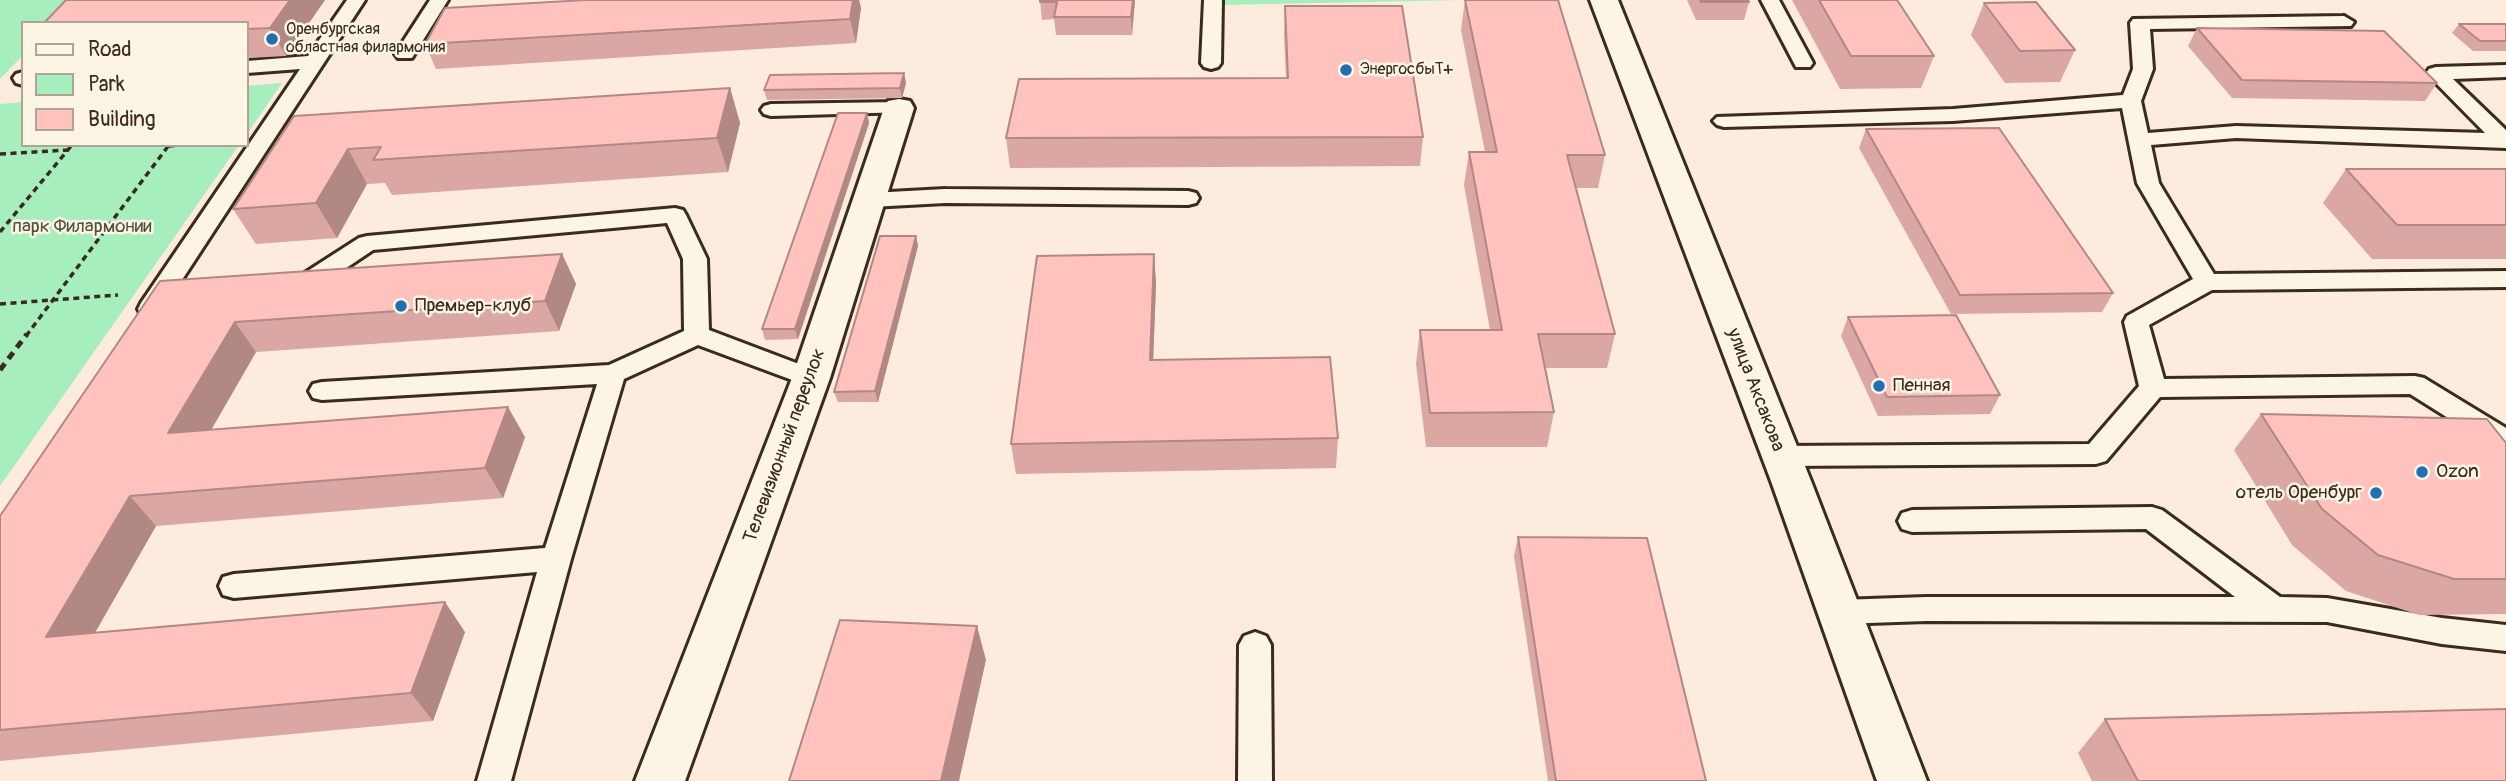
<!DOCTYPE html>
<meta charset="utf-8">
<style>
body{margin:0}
#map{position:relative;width:2506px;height:781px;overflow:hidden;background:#fdebdd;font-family:Pangolin,sans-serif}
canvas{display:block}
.legend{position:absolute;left:21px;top:21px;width:228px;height:126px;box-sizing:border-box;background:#fcf5e5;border:2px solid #afa495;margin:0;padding:9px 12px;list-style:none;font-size:21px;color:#3b2a1e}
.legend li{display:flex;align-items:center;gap:14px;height:35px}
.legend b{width:35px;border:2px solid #afa495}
</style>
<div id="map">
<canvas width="2506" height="781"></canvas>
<ul class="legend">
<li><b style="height:9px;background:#fcf5e5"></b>Road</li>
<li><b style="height:19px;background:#a6eebc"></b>Park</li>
<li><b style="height:19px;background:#ffc2bd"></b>Building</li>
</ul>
</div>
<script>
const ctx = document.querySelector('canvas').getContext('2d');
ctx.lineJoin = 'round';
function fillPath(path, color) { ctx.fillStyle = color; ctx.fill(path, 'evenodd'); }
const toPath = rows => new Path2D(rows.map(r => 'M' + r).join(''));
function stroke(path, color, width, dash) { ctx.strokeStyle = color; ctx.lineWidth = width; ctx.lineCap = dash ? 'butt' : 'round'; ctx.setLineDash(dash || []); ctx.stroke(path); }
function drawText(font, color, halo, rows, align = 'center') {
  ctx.font = font + ' Pangolin,sans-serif'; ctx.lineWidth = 5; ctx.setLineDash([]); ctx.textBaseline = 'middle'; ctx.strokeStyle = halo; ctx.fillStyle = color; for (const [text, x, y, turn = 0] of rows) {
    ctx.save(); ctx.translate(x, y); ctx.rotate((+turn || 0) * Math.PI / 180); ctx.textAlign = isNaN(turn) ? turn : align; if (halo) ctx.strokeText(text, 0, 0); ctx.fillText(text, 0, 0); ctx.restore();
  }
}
const green = toPath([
 [0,0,75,0,53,23,23,23,23,55,0,79],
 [1223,0,1463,0,1222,5],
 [282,83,247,134,247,86],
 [23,102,23,145,239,145,0,486,0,104]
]);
const pathFar1 = toPath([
 [169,146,185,145],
 [0,154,68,150],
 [0,232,72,145],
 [0,304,118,295],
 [26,336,169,145]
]);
const path = toPath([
 [0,370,27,334]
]);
const service = toPath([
 [347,0,365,0,159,315,150,317,141,315,138,309,141,303,300,69,247,73,247,61,308,56,347,0],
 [430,0,448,0,412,58,398,58,395,54,430,0],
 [1204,0,1222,0,1221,63,1218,67,1211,69,1204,67,1201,63,1204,0],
 [1761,0,1779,0,1813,63,1810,67,1796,67,1761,0],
 [2344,16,2354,22,2351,26,2150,29,2153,69,2141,101,2148,133,2236,126,2485,133,2426,73,2429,69,2436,67,2506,65,2506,77,2453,79,2506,130,2506,148,2236,138,2151,145,2159,183,2214,274,2506,271,2506,287,2212,290,2149,325,2164,379,2415,376,2424,378,2506,428,2506,451,2496,448,2410,394,2160,397,2106,461,2096,464,1780,466,1770,463,1766,456,1770,449,1780,446,2089,444,2139,386,2124,322,2127,316,2193,279,2137,183,2122,108,1953,121,1724,127,1717,125,1713,121,1717,117,1953,109,2123,95,2133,69,2130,23,2133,19,2344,16],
 [23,72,23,85,16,83,13,78,16,74,23,72],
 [899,102,906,104,909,108,906,112,771,116,764,114,761,110,764,106,771,104,899,102],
 [945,189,1188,191,1196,193,1199,198,1196,203,1188,205,945,203,871,207,863,205,860,200,863,195,871,193,945,189],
 [675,208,683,210,686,215,707,259,709,330,820,372,824,378,820,384,811,387,698,345,624,379,571,559,511,781,477,781,537,572,234,598,223,595,219,586,223,577,234,574,545,548,597,384,322,400,313,398,309,391,313,384,322,382,609,365,684,331,683,259,667,223,373,250,318,287,296,290,287,288,284,282,287,276,303,274,359,238,367,236,675,208],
 [2152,507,2162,510,2280,597,2327,598,2442,618,2506,625,2506,651,2442,644,2327,622,1926,621,1840,624,1829,621,1825,612,1829,603,1840,600,1926,597,2235,597,2146,529,1912,532,1902,529,1898,521,1902,513,1912,510,2152,507],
 [1255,632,1266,636,1271,645,1272,781,1238,781,1239,645,1244,636,1255,632]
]);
const minor = toPath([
 [899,99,910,101,914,108,830,378,685,781,635,781,792,378,884,108,888,101,899,99]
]);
const secondary = toPath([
 [1590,0,1618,0,1811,481,1927,781,1877,781,1771,481,1590,0]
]);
const wall = toPath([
 [66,0,325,0,286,56,247,58,247,23],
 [586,0,859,0,861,8,856,43,436,69,425,44],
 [1040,0,1135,0,1132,35,1056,35,1054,19,1042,20],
 [1465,0,1605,155,1598,188,1576,188,1615,334,1607,368,1545,368,1554,412,1547,447,1426,447,1416,364,1420,330,1490,330,1464,185,1469,152,1485,152,1461,30],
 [1687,0,1748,0,1749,2,1744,20,1696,20],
 [1792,0,1897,0,1934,56,1921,88,1840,89],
 [1984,3,2075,50,2060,82,2005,83,1971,35],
 [1285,6,1423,137,1420,166,1010,168,1006,138,1286,78,1284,34],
 [2459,24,2506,24,2506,51,2473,51,2452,33],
 [2197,28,2437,83,2425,101,2232,98,2188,46],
 [904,73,906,83,902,98,767,100,764,90],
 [730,88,740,123,728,172,392,195,385,183,367,184,337,238,256,244,233,209,294,116],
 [867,113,869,123,798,339,765,340,762,329],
 [1866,129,2113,293,2102,312,1951,314,1859,148],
 [2346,169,2506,169,2506,259,2372,259,2323,203],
 [916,236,918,246,878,402,838,402,834,392],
 [562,254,576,284,559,331,256,352,211,430,525,437,503,498,156,526,95,632,465,632,433,721,0,761,0,516,160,281],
 [1154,254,1156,284,1153,360,1338,438,1336,468,1016,474,1011,444],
 [1848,317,2000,395,1990,414,1878,416,1841,336],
 [2261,414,2506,443,2506,614,2419,615,2346,591,2292,545,2234,450],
 [1518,537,1706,781,1548,781,1514,556],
 [2105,719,2506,781,2092,781,2078,753]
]);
const shadedWall = toPath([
 [290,0,325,0,286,56,270,28],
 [853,0,859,0,861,8,856,43,850,19],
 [1133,0,1135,0,1132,35,1131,17],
 [904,73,906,83,902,98,900,88],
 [730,88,740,123,728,172,717,138],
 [867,113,869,123,798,339,795,329],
 [348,149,367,184,337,238,316,203],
 [916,236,918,246,878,402,875,391],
 [562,254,576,284,559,331,545,301],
 [1154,254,1156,284,1152,390,1150,360],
 [235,322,256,352,192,463,168,433],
 [508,407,525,437,503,498,485,468],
 [130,496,156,526,76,666,46,637],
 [445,602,465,632,433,721,411,693],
 [977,626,986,660,959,781,941,781]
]);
const building = toPath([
 [66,0,290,0,270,28,247,29,247,23,44,23,66,0],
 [586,0,853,0,850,19,425,44,445,8,586,0],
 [1040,0,1133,0,1131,17,1054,17,1057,2,1040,2,1040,0],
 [1465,0,1558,0,1605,155,1567,155,1615,334,1538,334,1554,412,1430,413,1420,330,1502,330,1469,152,1497,152,1465,0],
 [1700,0,1748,0,1749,2,1701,2,1700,0],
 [1819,0,1897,0,1934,56,1851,56,1819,0],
 [2036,2,2075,50,2020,51,1984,3,2036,2],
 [1285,6,1402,6,1423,137,1006,138,1019,79,1288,78,1285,6],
 [2459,24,2506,24,2506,41,2480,41,2459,24],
 [2197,28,2384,31,2437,83,2242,80,2197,28],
 [904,73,900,88,764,90,770,75,904,73],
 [730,88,717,138,373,160,381,147,348,149,316,203,233,209,294,116,730,88],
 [838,113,867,113,795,329,762,329,838,113],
 [1999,128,2113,293,1960,295,1866,129,1999,128],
 [2346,169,2506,169,2506,225,2397,225,2346,169],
 [880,236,916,236,875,391,834,392,880,236],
 [562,254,545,301,235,322,168,433,508,407,485,468,130,496,46,637,445,602,411,693,0,730,0,516,160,281,562,254],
 [1154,254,1150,360,1330,357,1338,438,1011,444,1037,256,1154,254],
 [1956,315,2000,395,1887,397,1848,317,1956,315],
 [2261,414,2487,419,2506,443,2506,579,2454,579,2378,555,2322,509,2261,414],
 [1518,537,1647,538,1706,781,1556,781,1518,537],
 [840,620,977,626,941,781,789,781,840,620],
 [2506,709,2506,781,2138,781,2105,719,2506,709]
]);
const markers = [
 [272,39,7,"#1f6fb2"],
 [1346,70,7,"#1f6fb2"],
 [401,306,7,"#1f6fb2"],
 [1879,386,7,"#1f6fb2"],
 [2422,472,7,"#1f6fb2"],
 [2376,493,7,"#1f6fb2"]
];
const farPoinames = [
 ["Оренбургская",286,30],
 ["областная филармония",286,48],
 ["ЭнергосбыТ+",1360,70]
];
const parkNames = [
 ["парк Филармонии",82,227]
];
const poiNames = [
 ["Премьер-клуб",415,306],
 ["Пенная",1893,386],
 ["Ozon",2436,472],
 ["отель Оренбург",2362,493,"right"]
];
const streetNames = [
 ["улица Аксакова",1755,390,69],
 ["Телевизионный переулок",785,446,-70]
];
fillPath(green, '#a6eebc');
stroke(service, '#3b2a1e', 6);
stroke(minor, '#3b2a1e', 6);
stroke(secondary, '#3b2a1e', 6);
stroke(pathFar1, '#3b2a1e', 3.5, [6, 4.5]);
stroke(path, '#3b2a1e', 5, [8, 6]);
fillPath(service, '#fcf5e5');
fillPath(minor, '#fcf5e5');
fillPath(secondary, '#fcf5e5');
fillPath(wall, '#dba7a3');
fillPath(shadedWall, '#b28884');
fillPath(building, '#ffc2bd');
stroke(building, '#b28884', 2);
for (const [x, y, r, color] of markers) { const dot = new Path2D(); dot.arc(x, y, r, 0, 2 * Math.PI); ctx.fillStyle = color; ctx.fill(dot); stroke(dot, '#fcf5e5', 2.5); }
drawText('16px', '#3b2a1e', '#fcf5e5', farPoinames, 'left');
drawText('19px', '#50513e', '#fcf5e5', parkNames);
drawText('19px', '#3b2a1e', '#fcf5e5', poiNames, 'left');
drawText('19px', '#3b2a1e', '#fcf5e5', streetNames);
</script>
